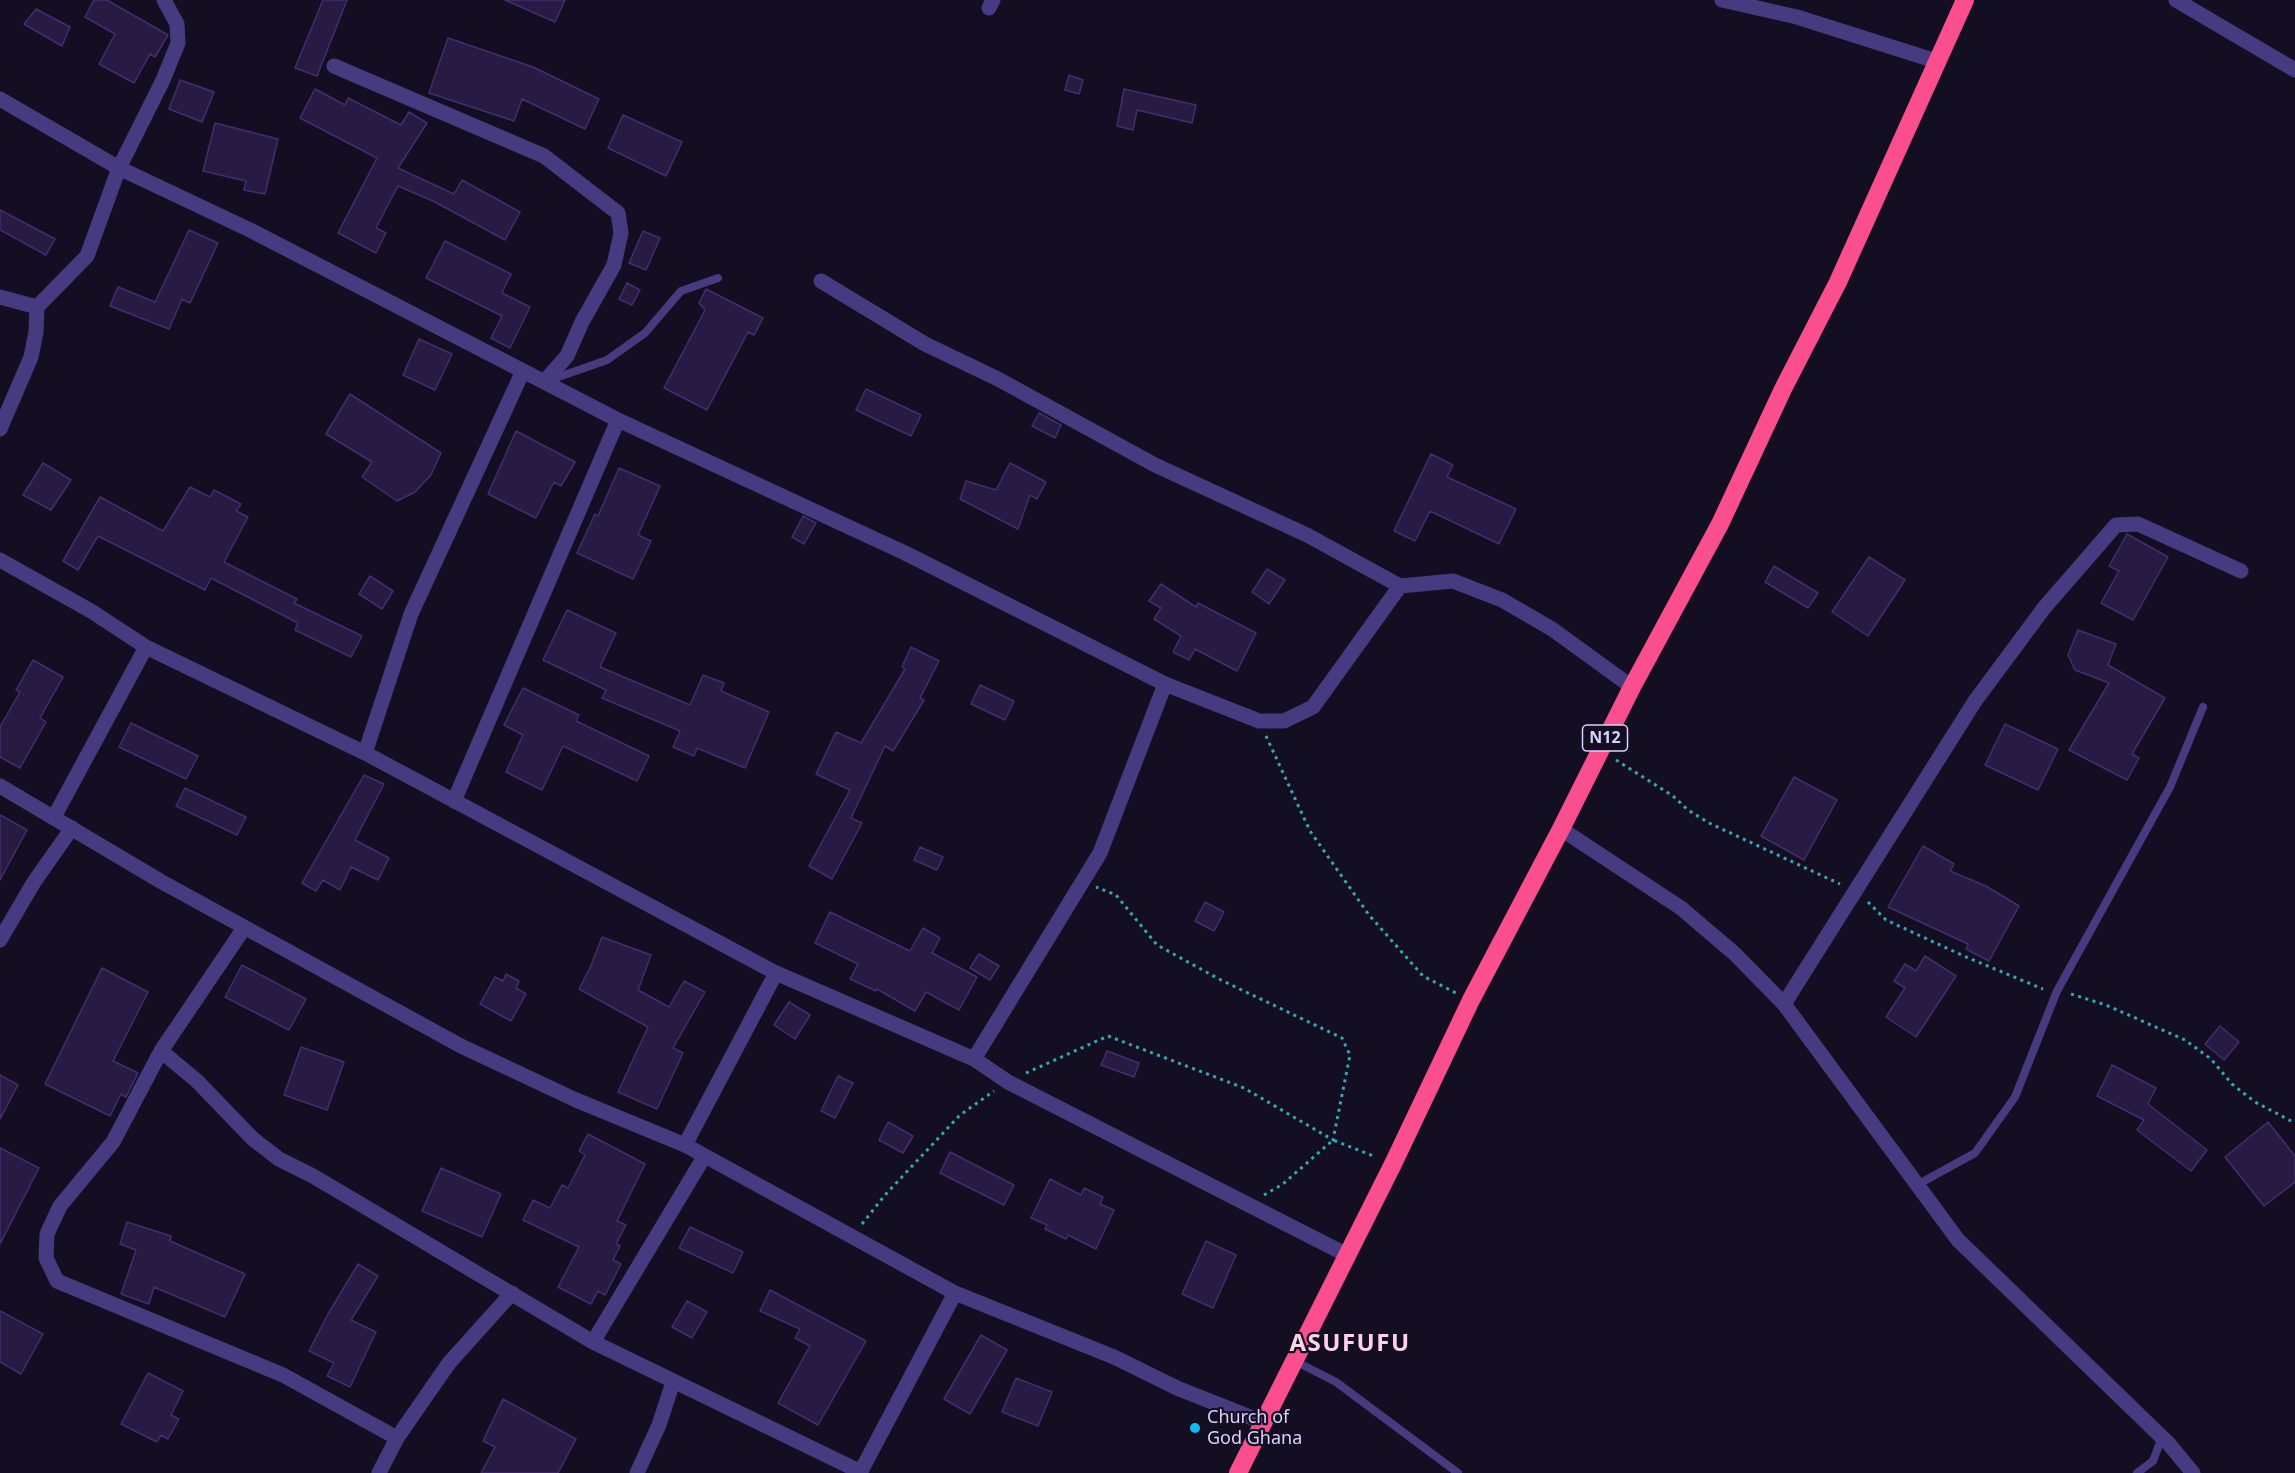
<!DOCTYPE html>
<style>
body{margin:0}
canvas{display:block;background:#140e22}
</style>
<canvas width="2295" height="1473"></canvas>
<script>
const ctx = document.querySelector('canvas').getContext('2d');
ctx.lineJoin = 'round';
function fillPath(path, color) { ctx.fillStyle = color; ctx.fill(path, 'evenodd'); }
const toPath = rows => new Path2D(rows.map(r => 'M' + r).join(''));
function stroke(path, color, width, dash) { ctx.strokeStyle = color; ctx.lineWidth = width; ctx.lineCap = dash ? 'butt' : 'round'; ctx.setLineDash(dash || []); ctx.stroke(path); }
function drawText(font, color, halo, rows, align = 'center') {
  ctx.font = font + ' "Noto Sans",sans-serif'; ctx.lineWidth = 4.5; ctx.setLineDash([]); ctx.textBaseline = 'middle'; ctx.strokeStyle = halo; ctx.fillStyle = color; for (const [text, x, y, turn = 0] of rows) {
    ctx.save(); ctx.translate(x, y); ctx.rotate((+turn || 0) * Math.PI / 180); ctx.textAlign = isNaN(turn) ? turn : align; if (halo) ctx.strokeText(text, 0, 0); ctx.fillText(text, 0, 0); ctx.restore();
  }
}
const building = toPath([
 [94,0,107,0,168,35,155,57,150,54,134,83,99,64,115,34,85,17,94,0],
 [323,0,347,0,317,76,295,68,323,0],
 [505,0,565,0,555,22,505,0],
 [36,9,70,27,62,46,24,24,36,9],
 [448,38,533,67,599,99,585,129,522,99,514,121,429,93,448,38],
 [1069,75,1083,80,1079,94,1065,90,1069,75],
 [180,80,214,92,202,122,169,109,180,80],
 [315,89,345,105,348,98,401,125,409,112,427,123,398,168,454,194,462,180,520,212,505,240,435,202,398,186,376,228,386,233,376,253,338,233,377,158,300,118,315,89],
 [1124,89,1196,105,1192,123,1137,110,1133,130,1117,126,1124,89],
 [623,115,682,142,666,176,608,148,623,115],
 [215,123,278,139,265,194,244,190,246,181,203,171,215,123],
 [0,210,55,239,46,255,0,230,0,210],
 [189,230,218,243,190,303,182,299,169,329,110,306,118,287,155,302,189,230],
 [643,231,660,238,646,270,629,263,643,231],
 [445,241,511,274,502,293,530,307,510,348,491,338,502,316,426,278,445,241],
 [627,283,640,290,632,305,619,299,627,283],
 [706,289,763,318,754,335,748,332,707,410,664,388,705,310,699,303,706,289],
 [419,339,452,354,435,390,403,375,419,339],
 [866,389,921,415,911,436,856,410,866,389],
 [350,394,441,453,431,475,415,492,397,501,362,477,372,462,326,434,350,394],
 [1039,413,1061,425,1055,438,1032,426,1039,413],
 [516,431,575,462,561,486,554,482,536,518,488,494,516,431],
 [1431,454,1453,465,1447,477,1516,509,1499,544,1430,511,1415,541,1394,531,1431,454],
 [43,463,71,480,51,510,23,495,43,463],
 [1010,463,1046,482,1037,499,1030,495,1018,529,960,499,966,481,996,490,1010,463],
 [619,468,660,486,638,535,651,541,633,579,577,553,595,514,598,516,619,468],
 [190,487,210,497,214,490,241,504,236,511,248,517,224,562,297,599,294,603,362,636,351,657,295,630,298,623,211,578,205,590,98,536,78,570,63,561,100,497,163,531,190,487],
 [803,516,816,523,804,544,792,537,803,516],
 [2127,534,2168,557,2133,620,2101,603,2119,571,2109,566,2127,534],
 [1869,557,1905,580,1868,636,1832,612,1869,557],
 [1774,566,1818,593,1808,608,1765,582,1774,566],
 [1267,569,1285,580,1269,604,1252,592,1267,569],
 [370,576,393,591,382,609,359,594,370,576],
 [1161,584,1196,607,1198,603,1256,633,1237,671,1195,649,1189,660,1173,652,1181,636,1154,619,1161,608,1149,601,1161,584],
 [567,610,616,633,600,667,690,705,703,675,724,683,721,691,769,712,745,768,697,748,694,756,673,747,680,731,602,698,606,690,543,660,567,610],
 [2078,630,2116,644,2108,665,2165,698,2132,754,2139,758,2127,780,2069,750,2109,683,2075,670,2068,655,2078,630],
 [911,647,939,661,920,698,924,700,893,751,885,746,851,818,862,823,832,879,809,866,850,790,816,774,836,732,861,743,905,669,902,667,911,647],
 [33,660,63,677,40,718,46,722,20,768,0,757,0,727,20,692,16,690,33,660],
 [980,685,1014,701,1005,720,971,704,980,685],
 [523,688,579,715,576,721,649,756,637,781,563,746,542,790,506,772,523,735,504,725,523,688],
 [131,723,198,756,186,779,119,747,131,723],
 [2005,724,2058,749,2038,790,1985,765,2005,724],
 [364,775,384,784,355,840,389,858,378,880,351,867,340,890,323,880,316,891,302,883,364,775],
 [1794,777,1837,800,1804,860,1761,836,1794,777],
 [185,788,246,817,237,835,176,806,185,788],
 [0,815,27,830,0,880,0,815],
 [1923,846,1954,864,1950,871,1986,886,2019,906,1989,961,1966,949,1968,944,1888,907,1923,846],
 [920,847,943,857,937,870,914,860,920,847],
 [1205,902,1224,912,1214,931,1195,921,1205,902],
 [830,912,910,951,923,928,940,938,932,953,977,977,959,1010,926,992,915,1011,877,989,876,991,850,979,858,964,815,943,830,912],
 [602,937,651,955,638,990,669,1007,684,981,705,992,673,1048,683,1053,657,1109,618,1092,648,1027,579,989,590,968,602,937],
 [979,954,999,966,990,980,970,968,979,954],
 [1925,956,1956,976,1916,1037,1886,1017,1905,988,1894,981,1905,964,1916,971,1925,956],
 [242,965,306,999,289,1030,225,997,242,965],
 [102,968,148,992,113,1061,138,1073,126,1097,121,1094,110,1116,45,1084,102,968],
 [506,974,519,981,516,988,526,994,511,1021,480,1004,495,977,503,981,506,974],
 [789,1002,810,1015,795,1039,774,1025,789,1002],
 [2220,1026,2239,1042,2224,1060,2205,1044,2220,1026],
 [301,1047,344,1062,327,1110,284,1095,301,1047],
 [1107,1051,1139,1063,1134,1077,1101,1065,1107,1051],
 [2112,1065,2156,1088,2148,1104,2207,1150,2191,1171,2137,1130,2144,1120,2097,1096,2112,1065],
 [0,1075,18,1085,0,1119,0,1075],
 [838,1076,853,1083,835,1118,821,1111,838,1076],
 [888,1122,913,1136,903,1153,879,1140,888,1122],
 [2268,1122,2295,1156,2295,1182,2264,1206,2225,1157,2268,1122],
 [588,1134,645,1164,617,1221,626,1225,616,1244,620,1246,613,1260,621,1264,605,1295,598,1291,591,1304,558,1287,579,1247,523,1220,533,1200,550,1208,562,1185,568,1188,585,1155,579,1151,588,1134],
 [0,1148,39,1168,0,1244,0,1148],
 [950,1152,1014,1185,1004,1205,940,1173,950,1152],
 [441,1168,501,1194,482,1237,422,1211,441,1168],
 [1050,1179,1081,1195,1084,1188,1103,1197,1100,1204,1114,1210,1096,1249,1068,1235,1066,1239,1045,1229,1047,1225,1031,1218,1050,1179],
 [127,1222,171,1236,170,1241,245,1274,225,1317,154,1287,149,1304,121,1294,136,1250,120,1244,127,1222],
 [690,1227,743,1252,733,1273,679,1248,690,1227],
 [1206,1241,1236,1255,1213,1308,1182,1294,1206,1241],
 [358,1264,378,1276,351,1320,376,1332,350,1387,327,1376,334,1363,309,1351,328,1314,358,1264],
 [770,1290,866,1341,818,1425,778,1403,810,1346,795,1338,800,1329,760,1311,770,1290],
 [687,1301,707,1312,692,1338,672,1327,687,1301],
 [0,1311,43,1334,21,1374,0,1362,0,1311],
 [981,1335,1007,1350,970,1414,944,1399,981,1335],
 [148,1373,183,1391,171,1415,179,1419,168,1439,161,1435,157,1442,121,1424,148,1373],
 [1016,1378,1052,1392,1038,1426,1002,1412,1016,1378],
 [503,1399,576,1439,558,1473,481,1473,495,1447,483,1441,503,1399]
]);
const path = toPath([
 [1266,736,1310,831,1369,915,1423,976,1456,993],
 [1616,760,1673,796,1688,810,1709,823,1840,884],
 [1868,902,1886,920,1966,957,2043,989],
 [2071,994,2106,1005,2185,1040,2211,1059,2232,1084,2255,1102,2295,1123],
 [1026,1073,1108,1036,1244,1088,1333,1140,1350,1055,1342,1038,1219,979,1157,945,1116,895,1096,887],
 [1264,1195,1283,1184,1333,1140,1376,1157],
 [862,1224,885,1195,960,1115,994,1091]
]);
const lane = toPath([
 [550,380,607,360,645,333,681,291,718,278],
 [1917,1185,1975,1153,2015,1097,2057,991,2170,787,2203,707],
 [1295,1361,1336,1382,1458,1473],
 [2137,1473,2153,1461,2162,1437]
]);
const street = toPath([
 [1722,0,1797,17,1939,62],
 [2176,0,2295,70],
 [989,8,993,0],
 [334,66,544,156,618,213,621,233,614,265,582,322,567,356,544,382],
 [0,99,119,168,250,230,618,420,905,553,1165,684,1259,721,1284,721,1313,707,1400,586],
 [821,281,925,344,998,379,1155,465,1307,535,1400,586,1453,581,1502,600,1552,629,1632,687],
 [0,297,37,307],
 [0,429,31,357,36,332,37,307,87,256,119,168,163,80,178,43,177,24,164,0],
 [0,560,91,611,146,647,365,753,776,973,974,1059,1008,1082,1347,1255],
 [365,753,411,614,523,371],
 [0,786,162,882,461,1046,576,1100,685,1145,955,1293,1114,1357,1177,1388,1265,1423],
 [454,801,618,420],
 [54,817,146,647],
 [1561,829,1681,908,1735,954,1784,1004,1958,1240,2169,1444,2193,1473],
 [244,928,161,1051,113,1142,60,1206,47,1234,46,1258,57,1281,283,1375,397,1438],
 [0,940,34,882,72,828],
 [1784,1004,1975,701,2044,608,2116,525,2138,524,2241,571],
 [161,1051,197,1081,253,1139,279,1159,313,1176,593,1342,861,1472],
 [974,1059,1100,853,1165,684],
 [685,1145,776,973],
 [593,1342,704,1157],
 [379,1473,397,1438,449,1363,512,1293],
 [637,1473,659,1425,673,1382],
 [860,1473,955,1293]
]);
const highway = toPath([
 [1238,1473,1393,1164,1471,1000,1561,829,1632,687,1720,524,1783,389,1838,282,1965,0]
]);
const markers = [
 [1195,1428,6,"#07bff4"]
];
const shields = [
 [1605,738,45]
];
const shieldNames = [
 ["N12",1605,738]
];
const poiNames = [
 ["Church of",1207,1418],
 ["God Ghana",1207,1439]
];
const districtNames = [
 ["ASUFUFU",1350,1344]
];
fillPath(building, '#281b43');
stroke(building, '#422d6e', 1.5);
stroke(path, '#32a9b1', 3, [3, 4.5]);
stroke(lane, '#463b80', 8);
stroke(street, '#463b80', 15);
stroke(highway, '#fa4f8c', 18);
for (const [x, y, r, color] of markers) { const dot = new Path2D(); dot.arc(x, y, r, 0, 2 * Math.PI); ctx.fillStyle = color; ctx.fill(dot); stroke(dot, '#140e22', 2); }
for (const [x, y, w] of shields) { const box = new Path2D(); box.roundRect(x - w / 2, y - 13, w, 26, 4.5); ctx.fillStyle = '#140e22'; ctx.fill(box); stroke(box, '#dbd1fe', 1.5); }
drawText('bold 16px', '#dbd1fe', null, shieldNames);
drawText('18px', '#dbd1fe', '#140e22', poiNames, 'left');
ctx.letterSpacing = '1.5px';
drawText('bold 24px', '#fed3e9', '#140e22', districtNames);
ctx.letterSpacing = '0px';
</script>
